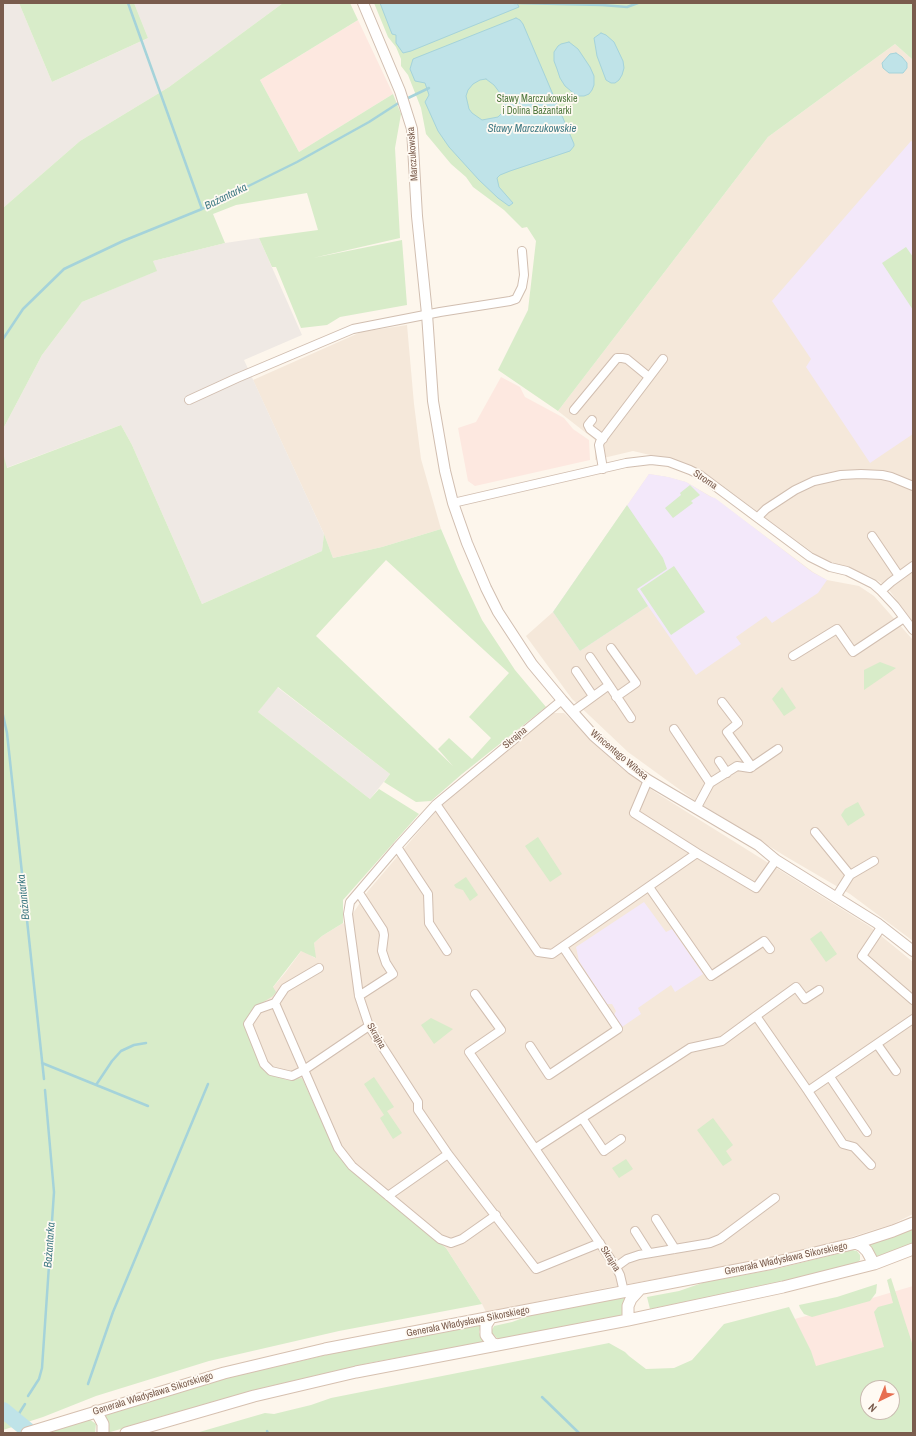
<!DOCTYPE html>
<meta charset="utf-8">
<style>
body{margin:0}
#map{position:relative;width:916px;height:1436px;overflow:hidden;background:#fdf6ec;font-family:"Archivo Narrow",sans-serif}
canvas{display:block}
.frame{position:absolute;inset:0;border:4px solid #7a5c4d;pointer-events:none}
.north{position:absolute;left:860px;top:1380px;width:40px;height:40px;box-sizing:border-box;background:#fffaf3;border:1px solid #cabbb1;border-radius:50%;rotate:223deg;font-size:11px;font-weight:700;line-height:16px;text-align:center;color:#7a5c4d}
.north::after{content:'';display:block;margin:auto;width:14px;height:18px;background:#e76f51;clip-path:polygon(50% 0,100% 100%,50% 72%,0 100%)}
</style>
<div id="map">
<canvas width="916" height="1436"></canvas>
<div class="frame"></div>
<div class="north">N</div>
</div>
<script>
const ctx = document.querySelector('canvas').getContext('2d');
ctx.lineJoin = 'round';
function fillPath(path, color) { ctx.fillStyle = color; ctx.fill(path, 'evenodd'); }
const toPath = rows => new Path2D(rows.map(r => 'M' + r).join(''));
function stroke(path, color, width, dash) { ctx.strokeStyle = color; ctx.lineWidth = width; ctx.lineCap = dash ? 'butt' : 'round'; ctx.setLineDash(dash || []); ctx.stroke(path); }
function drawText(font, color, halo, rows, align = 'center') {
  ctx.font = font + ' "Archivo Narrow",sans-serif'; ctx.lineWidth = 3.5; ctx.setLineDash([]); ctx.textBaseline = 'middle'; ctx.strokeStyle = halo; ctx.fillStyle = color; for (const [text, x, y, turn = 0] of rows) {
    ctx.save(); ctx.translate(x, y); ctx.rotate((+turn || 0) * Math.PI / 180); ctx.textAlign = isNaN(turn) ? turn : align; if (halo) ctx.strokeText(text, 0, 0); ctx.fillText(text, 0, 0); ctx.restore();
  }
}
const residential = toPath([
 [895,44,913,60,913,622,889,590,880,582,869,576,820,558,711,477,693,467,680,462,633,451,595,460,595,440,558,411,768,137],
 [407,325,414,404,421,459,441,529,382,547,333,558,324,534,253,380,361,332],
 [649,474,668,477,686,482,717,500,813,572,827,580,859,586,874,596,913,640,913,941,850,894,785,856,694,800,628,752,572,699,526,636,553,612],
 [552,713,564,713,619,766,655,792,869,926,913,962,913,1214,893,1224,819,1247,730,1266,611,1287,486,1312,482,1304,446,1248,349,1168,287,1080,265,1072,243,1023,285,973,302,950,315,958,314,943,322,936,343,923,345,925,368,891,447,798]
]);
const commercial = toPath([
 [358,20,393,94,299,152,260,80],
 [501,377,520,387,525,397,564,418,573,429,589,440,590,460,475,486,468,481,458,428,476,422],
 [913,1286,913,1342,812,1368,787,1321,859,1302]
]);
const industrial = toPath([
 [3,3,19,3,52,82,148,38,134,3,283,3,169,87,80,141,3,208],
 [259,238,302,335,244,360,324,534,322,551,202,604,132,445,121,425,6,468,3,453,3,429,42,355,82,302,156,271,153,261,225,243],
 [277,687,390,774,370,799,258,712]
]);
const education = toPath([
 [911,141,913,142,913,434,870,463,806,367,811,359,772,301],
 [649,474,668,477,686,482,711,497,715,498,812,572,827,580,818,593,772,623,766,616,736,637,741,644,696,675,648,606,580,651,553,612],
 [644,902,666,932,672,929,703,974,675,992,671,985,638,1008,641,1014,622,1027,614,1015,616,1011,612,1004,607,1004,579,961,576,947]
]);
const green = toPath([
 [19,3,134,3,148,38,52,82],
 [283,3,350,3,358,20,260,80,299,152,393,94,401,114,395,148,400,238,313,258,402,240,407,305,340,317,327,325,301,328,276,267,272,267,259,238,318,230,307,193,236,205,213,214,225,243,153,261,157,271,82,302,42,355,3,429,3,208,80,141,169,87],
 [374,3,913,3,913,60,895,44,768,137,558,411,498,370,528,310,536,241,527,227,522,228,504,210,473,187,466,177,451,164,426,134,421,108,408,75,401,66,401,59,396,47,388,37],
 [906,247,913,257,913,310,882,263],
 [121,425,132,445,202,604,322,551,324,534,333,558,382,547,441,529,458,569,482,620,515,670,546,707,462,774,431,801,416,802,384,782,390,774,278,687,258,712,370,799,379,789,419,814,343,900,343,923,322,936,314,943,316,958,301,951,273,987,276,992,273,996,257,1006,243,1023,265,1072,287,1080,302,1078,334,1149,349,1168,446,1248,482,1304,339,1331,209,1361,96,1396,43,1417,3,1430,3,453,7,468],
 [386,560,509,673,469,717,491,738,472,759,449,738,438,749,453,766,316,636],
 [690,485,700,495,691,501,693,503,673,518,665,508,681,495,680,493],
 [627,505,663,558,667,569,637,589,648,606,580,651,553,612],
 [674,566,705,612,671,635,640,589],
 [880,662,896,668,864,690,864,670],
 [782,687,796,708,784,716,772,699],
 [858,802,865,815,848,826,841,815,845,809],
 [538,837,562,874,550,882,525,846],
 [466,877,478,895,470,901,463,890,456,888,454,885],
 [821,931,837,954,826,962,810,939],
 [431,1018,453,1029,434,1044,421,1025],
 [374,1077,394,1107,387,1111,402,1133,393,1139,380,1118,384,1115,364,1084],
 [713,1118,733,1145,726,1151,732,1160,723,1166,697,1130],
 [626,1159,633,1169,619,1178,612,1168],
 [913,1229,913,1244,909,1246,875,1257,868,1245],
 [852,1250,857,1251,860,1255,860,1260,857,1263,763,1286,650,1309,647,1297,679,1291,705,1282,776,1269],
 [891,1278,913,1346,913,1433,196,1433,265,1413,274,1414,311,1405,331,1398,609,1343,625,1352,629,1356,646,1369,674,1368,692,1360,724,1324,789,1307,811,1351,816,1366,884,1347,874,1312,878,1307,893,1303,887,1280],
 [868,1388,892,1388,892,1412,868,1412],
 [877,1284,876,1293,870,1301,812,1317,804,1314,800,1308,799,1305,837,1297],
 [629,1296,624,1315,498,1339,491,1332,494,1326,512,1322,537,1313],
 [482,1323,479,1332,484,1342,369,1363,254,1390,107,1433,109,1426,108,1422,107,1419,101,1415,223,1379,399,1338],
 [89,1419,96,1424,95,1433,45,1433]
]);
const water = toPath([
 [380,3,517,3,519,7,411,51,403,53,396,43,396,35,392,34,380,3],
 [516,18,520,20,523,24,574,144,574,146,570,151,510,171,500,175,497,178,499,187,513,203,509,206,498,198,479,180,449,147,438,131,425,102,429,95,425,83,415,81,410,69,413,59,516,18],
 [486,79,494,85,500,93,504,104,504,109,502,113,498,117,482,120,472,113,469,109,466,96,468,90,473,84,480,80,486,79],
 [601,33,606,35,614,42,623,61,624,68,622,75,619,80,615,83,611,83,606,80,597,56,594,38,601,33],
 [569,42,578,49,590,67,594,76,594,85,592,90,589,94,584,96,577,96,565,86,560,78,557,69,554,61,554,52,558,46,561,44,569,42],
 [896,53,902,57,907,63,907,68,903,73,889,73,883,68,882,63,890,54,896,53]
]);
const stream = toPath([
 [128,3,202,209],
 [514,3,602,5,627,7,638,3],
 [404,100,429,88],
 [3,339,23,309,64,269,123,241,202,209,297,162,369,122,400,102],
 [3,715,7,733,44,1079],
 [42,1063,148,1106],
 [96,1085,112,1061,121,1051,134,1045,146,1043],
 [88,1384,113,1312,208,1084],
 [28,1396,39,1379,42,1368,54,1192,45,1090],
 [542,1397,579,1433],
 [15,1420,25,1404],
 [267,1431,268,1433]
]);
const river = toPath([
 [3,1410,31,1433]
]);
const minor = toPath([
 [189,400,237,378,353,329,440,312,510,301,516,299,522,287,524,275,522,251],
 [574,410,617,358,622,358,627,359,649,377],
 [592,420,588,425,590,429,603,439],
 [603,469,599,445,600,442,663,359],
 [453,503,626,463,651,460,669,462,690,470,700,475,810,557,830,567,847,571,873,584,881,591,895,606,913,630],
 [758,517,766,509,795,490,814,481,841,475,861,474,882,475,891,477,913,486],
 [872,536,899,576],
 [881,591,891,582,913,566],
 [611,648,636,683,616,697],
 [793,656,837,629,853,652,904,618],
 [590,657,609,685],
 [576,671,593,696],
 [562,700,436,804,397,847,350,902,348,914,359,996,369,1026,418,1102,418,1110,448,1154,536,1269,600,1243],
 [722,702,738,723,727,732,752,767],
 [572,712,609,685,631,718],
 [674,729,710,783],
 [719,761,727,773],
 [648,780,634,813,697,853],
 [436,804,538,952,552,954,697,853,756,888,776,860],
 [696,809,710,783,737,766,750,768,778,749],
 [815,832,850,875],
 [397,847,428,894,429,923,447,951],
 [649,887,711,976,764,941,770,949],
 [359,893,383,930,384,935,382,951,386,963,393,974,359,996],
 [836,897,850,875,874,861],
 [882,926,862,956,913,1000],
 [319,968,285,988,275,1003,338,1148,352,1166,440,1239,451,1243,462,1239,496,1215],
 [475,994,501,1030,469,1052,616,1267,620,1275,624,1292],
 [275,1003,258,1009,248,1024,264,1064,271,1071,292,1076,304,1070,369,1026],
 [756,1016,796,987,805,999,819,990],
 [877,1044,896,1071],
 [530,1046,549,1075,618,1029,563,947],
 [830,1077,867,1132],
 [808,1091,843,1144,854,1147,871,1165],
 [582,1118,604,1151,621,1139],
 [536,1148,690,1048,722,1041,756,1016,808,1091,913,1019],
 [388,1196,448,1154],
 [656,1219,675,1249],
 [635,1231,649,1253],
 [616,1267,627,1259,639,1255,710,1243,720,1239,775,1198]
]);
const tertiary = toPath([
 [363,3,400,91,412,129,417,216,427,314,433,401,445,471,453,503,467,543,486,588,498,612,532,664,562,700,594,736,632,769,648,780,758,845,776,860,877,923,913,951]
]);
const secondary = toPath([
 [856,1243,862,1246,867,1251,874,1264],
 [491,1317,486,1325,486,1335,492,1343,497,1345],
 [628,1320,628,1306,631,1299,640,1289],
 [96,1411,103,1424,103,1433],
 [27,1433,224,1373,325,1349,773,1263,856,1243,893,1231,913,1223],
 [126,1433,254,1396,356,1372,628,1320,783,1287,874,1264,913,1249]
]);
const parkNames = [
 ["Stawy Marczukowskie",537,99],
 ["i Dolina Bażantarki",537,111]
];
const streetNames = [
 ["Marczukowska",413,154,-94],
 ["Stroma",705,480,34],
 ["Skrajna",515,738,-40],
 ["Wincentego Witosa",619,755,40],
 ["Skrajna",376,1036,60],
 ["Skrajna",610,1259,58],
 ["Generała Władysława Sikorskiego",786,1259,-12],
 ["Generała Władysława Sikorskiego",468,1322,-11],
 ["Generała Władysława Sikorskiego",153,1394,-17]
];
const waterNames = [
 ["Stawy Marczukowskie",532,129],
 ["Bażantarka",226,197,-26],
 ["Bażantarka",24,897,-96],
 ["Bażantarka",50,1245,-86]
];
fillPath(residential, '#f5e8da');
fillPath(commercial, '#fde8e0');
fillPath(industrial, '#efe9e4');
fillPath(education, '#f3e8fa');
fillPath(green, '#d8ecc9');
fillPath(water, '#bfe3e8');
stroke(water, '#a5d3da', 1);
stroke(stream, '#a5d3da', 2.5);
stroke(river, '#bfe3e8', 16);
stroke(minor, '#d1beb0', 10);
stroke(tertiary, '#d1beb0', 12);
stroke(secondary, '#d6c0b0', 13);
stroke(minor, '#fff', 8);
stroke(tertiary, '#fff', 10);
stroke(secondary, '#fff', 11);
drawText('10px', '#537a41', '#fffaf3', parkNames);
drawText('10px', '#7a5c4d', '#fffaf3', streetNames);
drawText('italic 11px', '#437c86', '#fffaf3', waterNames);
</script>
